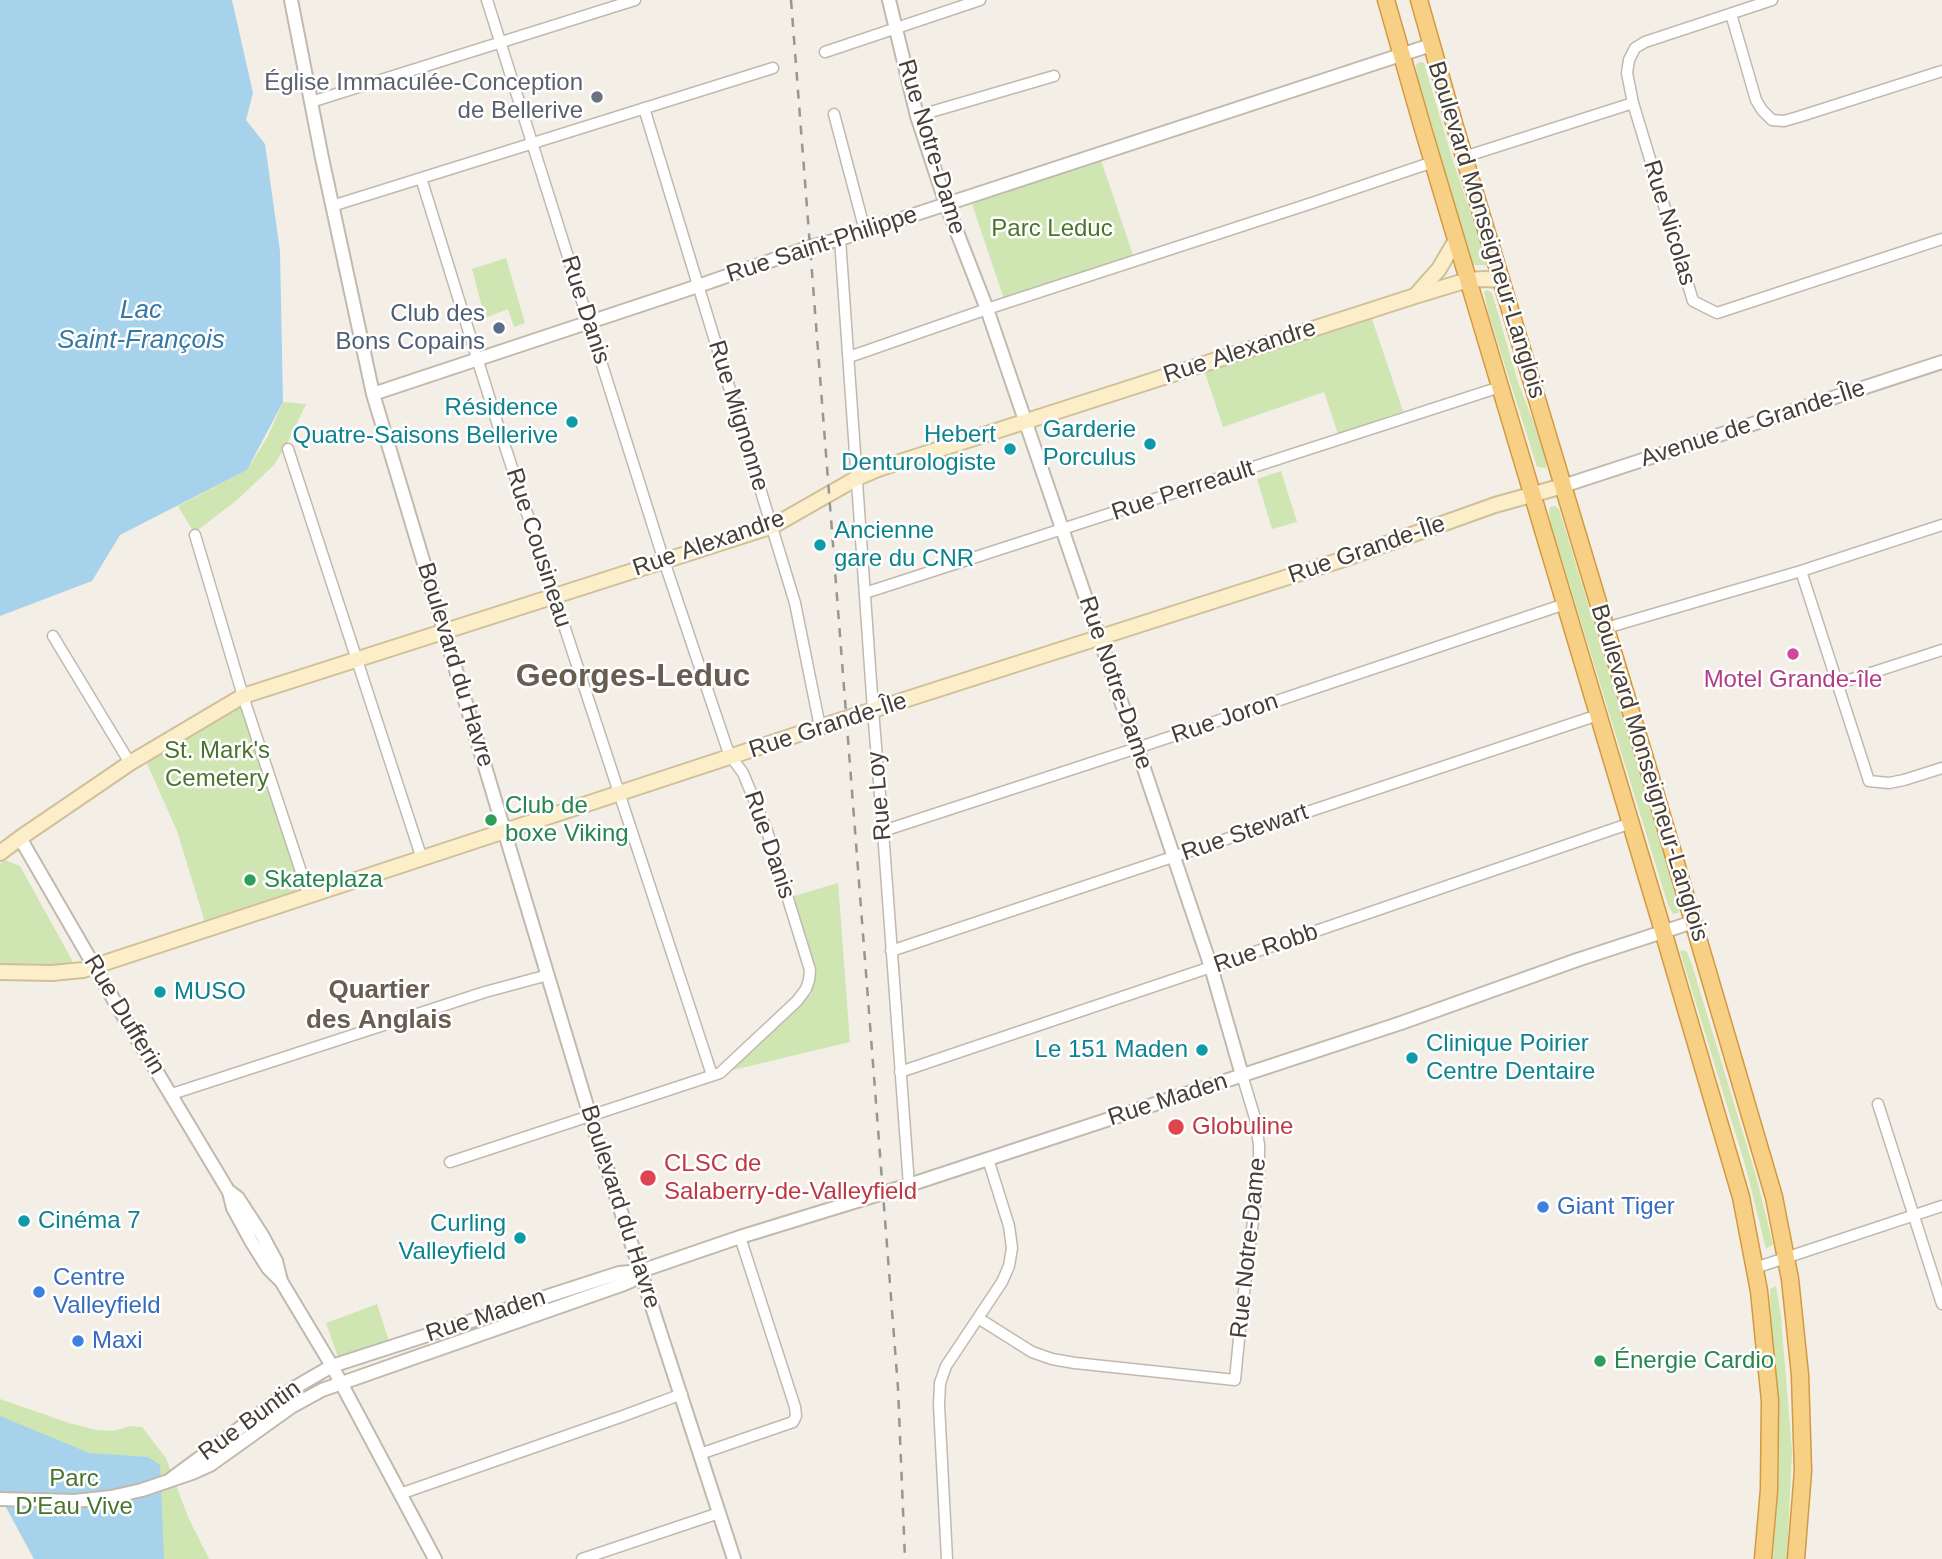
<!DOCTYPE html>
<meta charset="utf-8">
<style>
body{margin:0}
canvas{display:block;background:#f3efe7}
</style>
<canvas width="1942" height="1559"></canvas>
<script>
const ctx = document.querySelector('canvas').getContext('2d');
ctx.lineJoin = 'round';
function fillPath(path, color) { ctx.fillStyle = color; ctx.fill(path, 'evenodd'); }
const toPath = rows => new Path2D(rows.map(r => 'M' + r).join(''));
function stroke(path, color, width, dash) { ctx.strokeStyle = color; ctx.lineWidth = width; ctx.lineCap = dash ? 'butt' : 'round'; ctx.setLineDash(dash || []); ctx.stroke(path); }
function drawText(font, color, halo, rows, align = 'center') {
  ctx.font = font + ' Arial,sans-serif'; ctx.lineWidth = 5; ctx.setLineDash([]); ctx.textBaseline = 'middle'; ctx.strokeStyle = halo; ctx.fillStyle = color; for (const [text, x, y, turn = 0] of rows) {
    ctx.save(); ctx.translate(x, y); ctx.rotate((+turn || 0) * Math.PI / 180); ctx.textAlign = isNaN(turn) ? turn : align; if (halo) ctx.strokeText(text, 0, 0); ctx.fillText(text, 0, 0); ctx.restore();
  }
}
const green = toPath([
 [1419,62,1424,63,1453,161,1488,265,1472,265,1417,74,1416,65],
 [1101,160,1133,255,1004,299,972,204],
 [506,258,525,323,514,327,508,309,485,318,472,269],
 [1487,290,1492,293,1518,382,1547,457,1546,468,1537,467,1488,312,1484,292],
 [1371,316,1403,411,1338,434,1324,392,1223,427,1205,373],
 [283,402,306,404,287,444,274,465,237,500,194,533,178,506,247,470,268,436],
 [1281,471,1297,522,1272,529,1257,479],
 [1555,506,1559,509,1678,900,1680,909,1679,913,1673,914,1668,905,1551,524,1549,512,1550,507],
 [244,700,309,896,207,929,177,831,145,759],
 [5,860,20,866,72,960,71,966,0,967,0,864],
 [838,883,850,1042,712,1075,812,994,794,896],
 [1683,950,1687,952,1693,968,1756,1176,1773,1244,1766,1249,1746,1168,1680,951],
 [1776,1286,1781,1317,1792,1451,1787,1559,1773,1559,1778,1482,1777,1414,1770,1299,1770,1289],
 [377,1304,390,1344,339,1360,326,1323],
 [0,1399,69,1423,97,1430,114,1431,130,1426,142,1427,166,1458,188,1517,209,1559,34,1559,0,1496]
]);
const water = toPath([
 [0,0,232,0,253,93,246,120,265,144,280,251,283,402,247,470,120,535,92,581,0,616],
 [0,1416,89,1453,148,1457,160,1465,164,1559,34,1559,0,1496]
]);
const minor = toPath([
 [1731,14,1756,100,1762,110,1772,120,1784,121,1798,117,1942,71],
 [825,52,980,0],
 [311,102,635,0],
 [1633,103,1627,73,1629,60,1635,48,1645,42,1772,0],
 [644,108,795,603,820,727],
 [834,114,865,231],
 [917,116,1054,76],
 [1464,157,1633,103,1693,301,1717,313,1942,239],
 [421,178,496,419,712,1075],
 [332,206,773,68],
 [840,239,873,710,883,831,909,1185],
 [849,357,987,309,1312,203,1433,162],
 [288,449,422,859],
 [195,535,243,696,309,896],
 [1801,571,1869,781,1889,783,1904,780,1942,768],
 [865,593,1500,387],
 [1606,628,1801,571,1942,525],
 [53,636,130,763],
 [1837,684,1942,650],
 [883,831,1137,748,1565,604],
 [891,951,1598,715],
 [900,1072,1211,967,1631,823],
 [172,1094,485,992,548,975],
 [1878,1104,1942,1304],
 [450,1162,720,1073,797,1001,806,989,809,980,810,970,767,831,743,773,729,754,664,561,487,0],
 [1755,1268,1942,1206],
 [978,1318,1032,1352,1052,1359,1075,1363,1235,1380,1242,1308,1259,1173,1259,1145,1255,1118,1242,1075],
 [700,1454,793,1422,796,1416,795,1407,740,1237],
 [400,1494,623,1416,682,1394],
 [582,1559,719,1513],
 [947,1559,939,1405,940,1383,946,1366,1002,1282,1009,1266,1012,1248,1009,1226,988,1159]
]);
const tertiary = toPath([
 [291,0,322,158,373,394,590,1116,734,1559],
 [889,0,917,116,946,204,987,309,1137,748,1211,967,1242,1075],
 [373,394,698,286,810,247,840,239,1431,45],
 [1563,486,1942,362],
 [20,838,115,1002,229,1192,233,1208,251,1241,268,1268,281,1281],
 [230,1192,238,1198,262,1235,276,1261,281,1281,332,1366,435,1559],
 [171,1479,294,1388,332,1366,619,1273,641,1271,740,1237,909,1185,1401,1023,1577,960,1693,922],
 [0,1499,75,1501,111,1497,142,1490,192,1473,210,1465,291,1407,322,1390,624,1284,631,1281,641,1271]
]);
const secondary = toPath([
 [1416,295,1439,269,1456,240],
 [0,853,20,838,130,763,243,696,773,526,857,478,878,469,1415,296,1468,280,1484,279,1501,280],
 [0,972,52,973,83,970,820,727,1341,560,1495,505,1563,486]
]);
const trunk = toPath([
 [1386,0,1423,129,1663,931,1741,1197,1759,1291,1770,1401,1769,1490,1763,1559],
 [1419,0,1456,130,1653,785,1774,1197,1790,1279,1800,1375,1803,1471,1796,1559]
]);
const rail = toPath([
 [791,0,898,1388,905,1559]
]);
const markers = [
 [597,97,7,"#6b7280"],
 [499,328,7,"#5c6f8a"],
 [572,422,7,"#0f9aa8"],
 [1150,444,7,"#0f9aa8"],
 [1010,449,7,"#0f9aa8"],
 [820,545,7,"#0f9aa8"],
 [1793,654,7,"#d1479c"],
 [491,820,7,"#2e9e5b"],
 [250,880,7,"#2e9e5b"],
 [160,992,7,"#0f9aa8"],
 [1202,1050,7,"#0f9aa8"],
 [1412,1058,7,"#0f9aa8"],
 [1176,1127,9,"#e0444e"],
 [648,1178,9,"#e0444e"],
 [1543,1207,7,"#3f7fe0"],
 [24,1221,7,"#0f9aa8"],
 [520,1238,7,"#0f9aa8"],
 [39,1292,7,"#3f7fe0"],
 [78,1341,7,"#3f7fe0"],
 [1600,1361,7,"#2e9e5b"]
];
const worshipNames = [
 ["Église Immaculée-Conception",583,83],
 ["de Bellerive",583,111]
];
const streetNames = [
 ["Rue Notre-Dame",931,147,73],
 ["Rue Nicolas",1669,223,73],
 ["Boulevard Monseigneur-Langlois",1486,230,73],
 ["Rue Saint-Philippe",822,245,-18],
 ["Rue Danis",585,310,72],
 ["Rue Alexandre",1240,352,-18],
 ["Rue Mignonne",738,416,73],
 ["Avenue de Grande-Île",1753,424,-18],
 ["Rue Perreault",1183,491,-18],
 ["Rue Alexandre",709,544,-19],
 ["Rue Cousineau",538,548,72],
 ["Rue Grande-Île",1367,550,-19],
 ["Boulevard du Havre",455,665,73],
 ["Rue Notre-Dame",1115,683,71],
 ["Rue Joron",1225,719,-19],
 ["Rue Grande-Île",828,726,-18],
 ["Boulevard Monseigneur-Langlois",1649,773,73],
 ["Rue Loy",880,796,-95],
 ["Rue Stewart",1245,833,-19],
 ["Rue Danis",769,845,71],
 ["Rue Robb",1266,949,-19],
 ["Rue Dufferin",124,1015,59],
 ["Rue Maden",1168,1100,-18],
 ["Boulevard du Havre",620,1207,72],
 ["Rue Notre-Dame",1249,1248,-84],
 ["Rue Maden",486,1316,-18],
 ["Rue Buntin",250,1421,-36]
];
const parkNames = [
 ["Parc Leduc",1052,229],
 ["St. Mark's",217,751],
 ["Cemetery",217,779],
 ["Parc",74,1479],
 ["D'Eau Vive",74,1507]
];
const serviceNames = [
 ["Club des",485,314],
 ["Bons Copains",485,342]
];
const cultureNames = [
 ["Résidence",558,408],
 ["Quatre-Saisons Bellerive",558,436],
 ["Garderie",1136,430],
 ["Porculus",1136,458],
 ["Hebert",996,435],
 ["Denturologiste",996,463],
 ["Ancienne",834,531,"left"],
 ["gare du CNR",834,559,"left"],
 ["MUSO",174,992,"left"],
 ["Clinique Poirier",1426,1044,"left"],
 ["Centre Dentaire",1426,1072,"left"],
 ["Le 151 Maden",1188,1050],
 ["Cinéma 7",38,1221,"left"],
 ["Curling",506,1224],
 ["Valleyfield",506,1252]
];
const hotelNames = [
 ["Motel Grande-île",1793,680]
];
const leisureNames = [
 ["Club de",505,806],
 ["boxe Viking",505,834],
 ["Skateplaza",264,880],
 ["Énergie Cardio",1614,1361]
];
const healthNames = [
 ["Globuline",1192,1127],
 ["CLSC de",664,1164],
 ["Salaberry-de-Valleyfield",664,1192]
];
const shopNames = [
 ["Giant Tiger",1557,1207],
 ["Centre",53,1278],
 ["Valleyfield",53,1306],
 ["Maxi",92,1341]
];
const waterNames = [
 ["Lac",141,311],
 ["Saint-François",141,341]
];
const neighbourhoodNames = [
 ["Quartier",379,991],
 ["des Anglais",379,1021]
];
const districtNames = [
 ["Georges-Leduc",633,677]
];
fillPath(green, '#cfe5b2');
fillPath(water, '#a7d2ec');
stroke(minor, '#c1b9ad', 13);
stroke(tertiary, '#c1b9ad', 16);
stroke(secondary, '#d0c099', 18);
stroke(trunk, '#d49940', 19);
stroke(minor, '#fff', 10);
stroke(tertiary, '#fff', 12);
stroke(secondary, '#fbeec9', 14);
stroke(trunk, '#f7d085', 16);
stroke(rail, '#969696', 2.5, [9, 9]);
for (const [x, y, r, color] of markers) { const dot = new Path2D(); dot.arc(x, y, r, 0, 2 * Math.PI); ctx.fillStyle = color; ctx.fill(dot); stroke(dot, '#fff', 2.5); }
drawText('24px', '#5b616d', '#fff', worshipNames, 'right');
drawText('24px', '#453f37', '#fff', streetNames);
drawText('24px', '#4a742d', '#fff', parkNames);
drawText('24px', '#4e5e75', '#fff', serviceNames, 'right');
drawText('24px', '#0d838f', '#fff', cultureNames, 'right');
drawText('24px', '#b23c85', '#fff', hotelNames);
drawText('24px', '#27864d', '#fff', leisureNames, 'left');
drawText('24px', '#be3a42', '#fff', healthNames, 'left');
drawText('24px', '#366cbe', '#fff', shopNames, 'left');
drawText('italic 26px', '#3478a3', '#fff', waterNames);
drawText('bold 26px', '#685d4e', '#fff', neighbourhoodNames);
drawText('bold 32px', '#685d4e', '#fff', districtNames);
</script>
